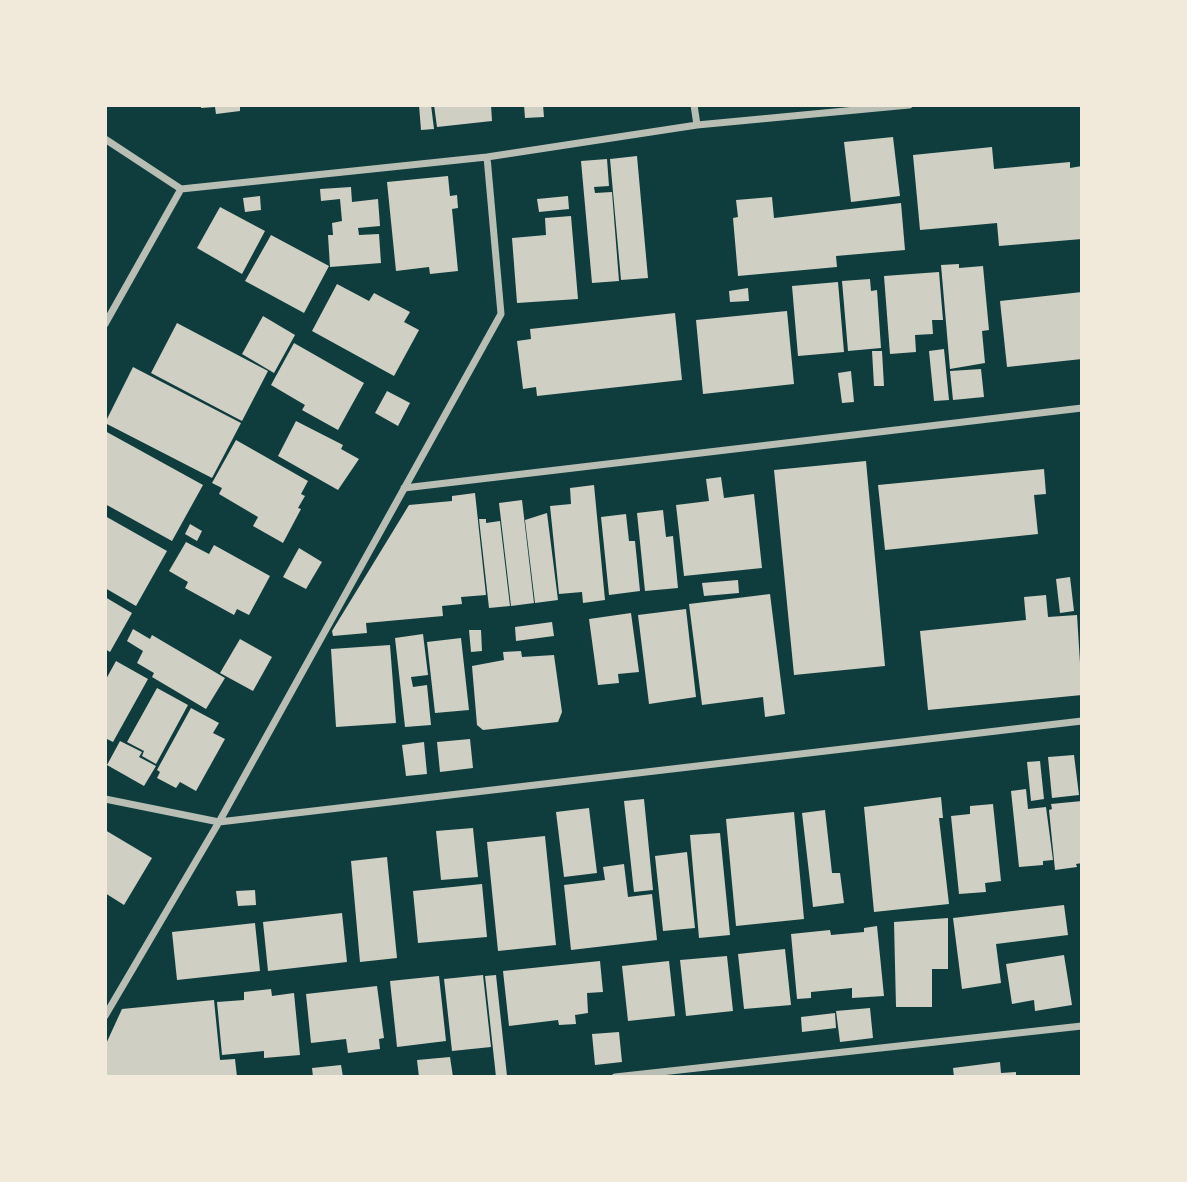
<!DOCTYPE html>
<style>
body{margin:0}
#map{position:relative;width:1187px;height:1182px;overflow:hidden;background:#0f3d3e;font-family:"DejaVu Sans",sans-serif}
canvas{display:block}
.frame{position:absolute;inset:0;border:107px solid #f1e9da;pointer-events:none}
</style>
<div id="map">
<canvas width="1187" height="1182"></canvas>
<div class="frame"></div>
</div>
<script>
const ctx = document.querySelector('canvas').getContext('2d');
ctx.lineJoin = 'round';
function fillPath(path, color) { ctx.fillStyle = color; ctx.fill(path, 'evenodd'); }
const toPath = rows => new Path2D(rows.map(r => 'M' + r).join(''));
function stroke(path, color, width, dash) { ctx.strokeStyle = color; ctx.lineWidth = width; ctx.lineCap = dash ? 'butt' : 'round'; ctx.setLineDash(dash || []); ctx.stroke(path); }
const building = toPath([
 [201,105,240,105,240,111,216,114,215,107,201,108],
 [419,105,431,105,434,129,421,130],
 [434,105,491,105,492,121,437,127],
 [524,105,543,105,544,117,525,118],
 [893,137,900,196,851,202,844,142],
 [992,147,994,169,1070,162,1070,168,1082,166,1082,239,999,246,997,223,920,230,913,155],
 [637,156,648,278,621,280,610,159],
 [607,159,609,186,594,187,595,193,612,192,619,281,592,283,581,161],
 [448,176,450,196,457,195,458,208,452,209,458,271,430,274,429,267,396,271,387,182],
 [351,187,352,202,378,199,380,226,358,228,359,235,379,234,381,263,330,267,328,235,333,235,332,223,342,221,340,199,321,201,320,189],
 [260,196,261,210,245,212,243,198],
 [568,196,569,209,539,212,537,199],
 [772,197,774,218,901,203,905,250,836,256,837,267,738,276,733,218,738,217,736,200],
 [220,207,265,231,242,274,197,248],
 [571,216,578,299,517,303,512,238,546,235,545,218],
 [271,235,329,266,304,313,245,281],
 [959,264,959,268,983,266,989,330,982,331,985,363,950,369,941,265],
 [939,272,943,320,932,320,933,334,915,335,916,352,890,354,884,276],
 [870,279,871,291,877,290,881,348,848,351,842,281],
 [838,282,844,352,798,356,792,286],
 [337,284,369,301,374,293,410,312,404,322,419,330,394,376,312,331],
 [748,288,749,301,730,302,729,291],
 [1082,292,1082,359,1007,367,1000,301],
 [787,311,794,384,703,394,696,320],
 [675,313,682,380,537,396,536,387,523,389,517,341,531,339,530,329],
 [263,316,295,335,274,373,242,354],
 [177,323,268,371,242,421,151,373],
 [294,343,364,383,338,430,302,410,305,405,271,385],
 [944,349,949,400,934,401,929,351],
 [872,351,882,351,884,386,874,386],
 [133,367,241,423,212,478,105,423],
 [981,369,984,397,953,400,950,371],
 [851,371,854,402,842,403,838,373],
 [387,391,410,403,398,426,375,413],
 [296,421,343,445,341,449,359,459,338,490,278,456],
 [105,431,203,485,172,541,105,504],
 [236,440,308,481,301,494,305,496,298,508,301,509,283,543,253,526,258,517,219,494,222,488,212,483],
 [866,461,885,666,794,675,774,470],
 [1044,469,1046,494,1034,495,1038,534,885,550,878,485],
 [721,477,724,498,754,494,762,568,684,576,676,505,709,501,706,479],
 [594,485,605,600,583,603,582,592,559,594,550,506,571,504,570,488],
 [475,493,486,595,461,597,462,604,442,606,443,616,366,623,367,633,333,636,332,631,409,505,452,501,452,496],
 [522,500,534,603,511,606,499,503],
 [663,510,666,537,673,536,678,588,645,591,637,513],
 [547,513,558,600,535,603,525,520],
 [626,514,629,541,635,541,640,591,609,595,601,517],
 [105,516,167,551,136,606,105,588],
 [479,519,486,519,486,523,500,521,510,606,489,608],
 [190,524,202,531,197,541,185,534],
 [186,542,209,554,214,545,270,576,249,615,237,609,234,615,185,588,188,582,169,571],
 [299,548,322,562,306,589,283,577],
 [1070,577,1074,611,1060,613,1056,579],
 [738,580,739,593,704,596,702,583],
 [770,594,785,714,765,717,763,697,702,705,689,604],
 [1046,595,1048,617,1077,615,1082,695,928,710,920,631,1026,620,1024,597],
 [105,597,132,613,110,652,105,649],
 [686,609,696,697,649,704,638,615],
 [631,613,639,672,618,674,619,683,598,685,589,619],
 [552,622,554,636,516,641,515,627],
 [133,629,150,639,152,635,225,678,206,709,152,677,154,673,137,663,143,651,127,641],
 [469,630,481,630,482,651,471,652],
 [423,634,428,675,411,677,413,687,427,685,431,725,405,727,395,638],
 [461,638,469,710,435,713,427,642],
 [240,639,272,657,253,691,220,673],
 [390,645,396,723,336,727,331,649],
 [521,651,522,657,554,655,562,712,558,722,483,730,477,725,472,666,504,660,503,652],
 [116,661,148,679,113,742,105,738,105,681],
 [157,688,188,705,156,764,142,756,144,751,127,742],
 [191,708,219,723,213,733,225,739,196,791,180,782,176,788,157,778,160,772,157,770],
 [470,739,473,768,440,772,437,742],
 [120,741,142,752,139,757,156,766,144,786,107,765],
 [424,742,427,774,406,776,402,745],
 [1074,755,1079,795,1052,798,1048,757],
 [1040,761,1044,799,1031,801,1027,762],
 [1026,789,1028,809,1046,807,1053,860,1043,861,1043,865,1019,867,1011,791],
 [941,797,943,818,939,818,949,904,874,912,864,807],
 [644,799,653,890,634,892,624,801],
 [1082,801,1082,863,1076,864,1077,867,1055,870,1049,810,1052,809,1051,804],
 [993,804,1001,881,985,883,986,892,959,894,951,816,970,814,970,806],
 [589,808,597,873,564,877,556,812],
 [825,810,832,873,840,873,844,903,813,907,802,813],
 [794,812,804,919,736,926,726,819],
 [473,828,478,877,441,880,436,831],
 [105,830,152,858,124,905,105,893],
 [720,833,730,935,699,938,690,835],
 [545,836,556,945,498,951,487,842],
 [687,852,695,928,663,931,655,856],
 [387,857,397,958,360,962,351,861],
 [624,864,628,897,652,894,657,940,571,950,564,885,605,880,603,867],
 [482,884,487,937,418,943,413,891],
 [255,890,256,905,238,906,236,891],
 [1064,905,1068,935,996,944,1001,983,962,989,953,918],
 [342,913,347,962,268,971,263,922],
 [948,918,948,969,932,969,932,1007,896,1007,894,922],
 [255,923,260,971,177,980,172,932],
 [877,926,884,996,852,998,852,988,811,992,811,998,797,999,791,934,830,930,831,935,864,932,864,928],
 [785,949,791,1005,744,1009,738,954],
 [1064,955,1072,1005,1035,1011,1034,1000,1012,1004,1006,964],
 [727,956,733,1011,686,1016,680,960],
 [600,961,603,992,587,993,588,1013,575,1015,576,1024,559,1025,558,1020,509,1026,503,971],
 [669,961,675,1016,628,1021,622,966],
 [483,975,491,1047,452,1051,444,979],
 [496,975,507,1076,496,1077,485,976],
 [439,976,446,1041,397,1047,390,981],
 [377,986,384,1038,379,1039,380,1049,348,1053,346,1039,311,1043,306,994],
 [271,989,272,996,294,993,300,1055,264,1058,264,1051,222,1055,217,1002,244,1000,244,992],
 [214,1000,220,1060,235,1059,237,1077,105,1077,105,1046,122,1009],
 [870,1008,873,1038,840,1042,836,1011],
 [835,1013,836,1028,802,1032,801,1017],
 [619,1032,622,1062,595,1065,592,1034],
 [450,1057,453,1077,419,1077,417,1060],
 [1000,1062,1001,1073,1016,1072,1016,1077,954,1077,953,1068],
 [341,1065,343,1077,313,1077,312,1068]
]);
const minor = toPath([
 [694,105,697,125],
 [105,139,181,189,487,157,697,125,909,105],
 [105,324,181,189],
 [404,488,1082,408],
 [105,799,219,822,1082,721],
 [105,1016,219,822,501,314,487,157],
 [615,1077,1082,1026]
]);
fillPath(building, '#cfcfc3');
stroke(minor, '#b8beb3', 7);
</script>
